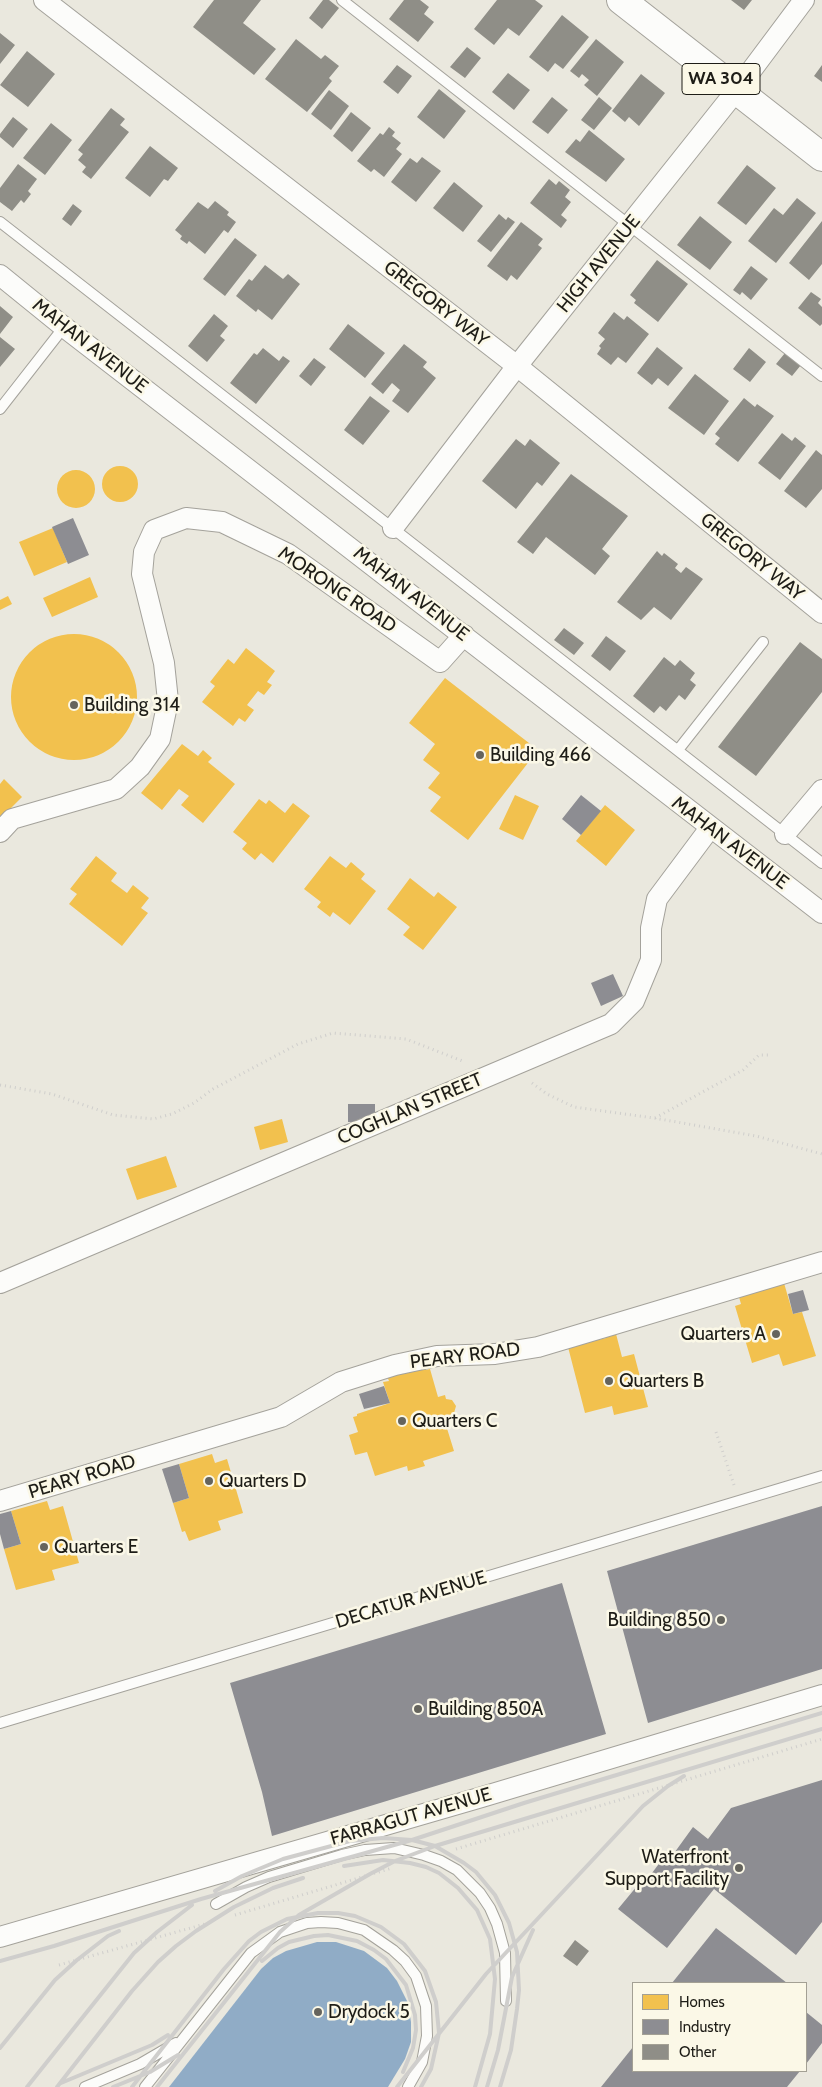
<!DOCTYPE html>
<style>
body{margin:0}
#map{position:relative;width:822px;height:2087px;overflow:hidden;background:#eae8de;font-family:Cabin,sans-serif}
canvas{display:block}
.legend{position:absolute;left:632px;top:1982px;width:175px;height:90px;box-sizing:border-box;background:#fbf8e7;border:1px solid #a3a094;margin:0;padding:6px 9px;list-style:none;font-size:15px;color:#1e1d17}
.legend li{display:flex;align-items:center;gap:10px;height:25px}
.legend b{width:25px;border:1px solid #a3a094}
</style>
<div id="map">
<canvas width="822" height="2087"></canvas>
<ul class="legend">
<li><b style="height:14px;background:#f2c14e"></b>Homes</li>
<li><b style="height:14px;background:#8d8d92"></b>Industry</li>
<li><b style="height:14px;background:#8f8e87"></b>Other</li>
</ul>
</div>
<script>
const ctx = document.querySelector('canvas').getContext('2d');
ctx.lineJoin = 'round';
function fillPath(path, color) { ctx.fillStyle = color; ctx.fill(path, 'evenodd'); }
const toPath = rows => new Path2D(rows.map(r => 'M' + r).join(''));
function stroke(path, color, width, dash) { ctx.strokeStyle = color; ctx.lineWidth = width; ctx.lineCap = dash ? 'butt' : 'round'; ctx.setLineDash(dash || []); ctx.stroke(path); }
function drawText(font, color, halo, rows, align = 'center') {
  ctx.font = font + ' Cabin,sans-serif'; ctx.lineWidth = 5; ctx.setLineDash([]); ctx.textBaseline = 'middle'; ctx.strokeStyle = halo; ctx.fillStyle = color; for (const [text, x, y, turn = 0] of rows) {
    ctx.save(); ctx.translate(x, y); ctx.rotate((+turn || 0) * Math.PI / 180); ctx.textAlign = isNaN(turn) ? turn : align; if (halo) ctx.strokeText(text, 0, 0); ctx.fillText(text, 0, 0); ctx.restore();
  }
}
const water = toPath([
 [317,1942,336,1942,364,1951,387,1968,397,1981,408,2003,411,2022,411,2042,405,2059,388,2087,169,2087,261,1969,273,1958,286,1951]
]);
const homes = toPath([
 '102 484a18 18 0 1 1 36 0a18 18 0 1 1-36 0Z',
 '57 489a19 19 0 1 1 38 0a19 19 0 1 1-38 0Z',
 [53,528,67,562,34,576,19,542],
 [90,577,98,597,52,617,43,598],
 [8,596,12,604,0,610,0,600],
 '11 697a63 63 0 1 1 126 0a63 63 0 1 1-126 0Z',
 [246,648,275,671,267,682,272,685,264,695,258,691,247,705,254,710,245,722,239,718,233,726,202,702,215,686,210,682,228,659,234,664],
 [445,678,538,750,468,840,430,811,441,797,428,788,440,773,423,760,435,744,409,723],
 [182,744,198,756,203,750,212,758,208,762,235,784,203,823,181,805,189,796,179,789,162,810,141,793],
 [4,779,22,797,0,819,0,784],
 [515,795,539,806,523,840,499,829],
 [259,799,266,804,269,800,285,813,293,803,310,816,273,863,261,853,255,860,242,849,247,843,233,832],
 [605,805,635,830,606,866,576,841],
 [96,856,117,873,111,881,127,893,133,885,149,898,141,908,148,913,122,946,69,904,77,894,70,889],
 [330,856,346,868,351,862,365,874,361,879,376,891,350,925,333,912,330,917,317,907,321,902,304,889],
 [410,878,434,897,438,892,457,907,423,950,403,935,410,927,387,909],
 [282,1119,288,1142,260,1150,254,1127],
 [166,1156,177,1187,137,1200,126,1169],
 [784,1283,793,1314,802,1312,816,1356,783,1366,779,1354,752,1363,735,1306,741,1304,739,1297],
 [615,1330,622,1357,634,1354,648,1407,614,1415,612,1406,585,1413,568,1347,606,1338,605,1333],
 [424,1365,426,1370,430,1369,438,1397,445,1395,446,1399,452,1400,456,1406,454,1413,451,1416,452,1420,445,1422,454,1451,423,1461,425,1466,408,1471,407,1466,375,1476,367,1452,355,1455,349,1435,358,1432,353,1417,357,1416,357,1414,390,1403,383,1382,389,1381,387,1376],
 [212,1454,215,1463,227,1459,243,1513,218,1521,221,1530,189,1541,185,1531,182,1532,173,1503,189,1498,179,1464],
 [47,1501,50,1510,63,1506,79,1563,52,1570,55,1580,16,1590,4,1549,21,1544,11,1511]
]);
const industry = toPath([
 [73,518,89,555,68,564,52,527],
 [581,795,601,811,581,835,562,819],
 [613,974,623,996,601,1006,591,983],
 [348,1104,375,1104,375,1122,348,1122],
 [803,1290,809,1310,793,1314,788,1294],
 [384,1386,390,1403,364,1409,359,1394],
 [179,1464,189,1498,173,1503,162,1469],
 [822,1506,822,1669,648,1723,607,1571],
 [11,1511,21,1544,4,1549,0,1534,0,1514],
 [562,1583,606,1734,272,1836,262,1792,230,1683],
 [822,1780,822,1922,796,1955,714,1889,667,1948,618,1909,642,1880,646,1881,667,1853,672,1856,693,1827,708,1839,731,1808],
 [716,1928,787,1983,672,1983],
 [806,2012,822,2025,822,2043,806,2064],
 [633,2047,633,2071,800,2071,787,2087,601,2087]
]);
const building = toPath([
 [214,0,261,0,243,23,276,49,254,75,193,27],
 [323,0,329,0,339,8,322,29,309,18],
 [404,0,420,0,429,7,424,14,434,22,418,42,389,19],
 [497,0,535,0,543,6,519,36,508,28,494,45,474,29],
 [731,0,752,0,744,10],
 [562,15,589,37,563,69,555,63,548,72,529,57],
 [0,33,15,45,0,64],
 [296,39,321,59,325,55,339,66,329,78,332,81,307,112,265,79],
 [596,39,624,62,597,96,584,85,589,80,582,74,579,78,570,71],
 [467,47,481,58,465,78,450,67],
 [27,51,55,74,28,107,0,85],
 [397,65,412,76,398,94,383,82],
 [822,65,822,82,814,76],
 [508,73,530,90,514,110,492,92],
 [641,74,665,93,639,126,629,117,625,122,612,111],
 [439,89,466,111,444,139,417,117],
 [329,90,349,106,331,130,311,114],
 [552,97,568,110,548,134,532,122],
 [599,97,612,108,594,130,581,120],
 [111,108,125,119,120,125,129,132,91,179,82,172,86,167,78,160,83,154,78,150],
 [351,112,371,128,352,152,333,136],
 [13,117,28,129,13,148,0,137,0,134],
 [51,123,72,140,45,175,23,158],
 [389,127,395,132,392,136,401,143,396,149,402,154,384,177,374,169,371,172,357,161,380,133,383,135],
 [589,130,625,159,606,182,565,152,576,139,580,142],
 [150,146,178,168,168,181,164,179,150,197,125,178],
 [422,157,441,171,416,202,391,182,410,158,417,163],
 [18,164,37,179,28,191,31,194,24,203,21,200,12,211,0,202,0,188],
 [747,165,776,188,746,225,717,203],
 [549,179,556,185,559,181,570,190,565,197,571,202,561,215,567,220,561,228,530,203],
 [454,182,483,206,463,232,433,208],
 [797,198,816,213,776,263,748,241,774,208,783,215],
 [215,201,229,212,227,215,236,222,228,233,224,230,205,254,189,241,187,244,180,239,182,236,175,230,198,202,208,209],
 [73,204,82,211,71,226,62,219],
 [499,214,506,220,508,217,515,222,491,252,477,241],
 [700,216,732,242,710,270,677,245],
 [822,221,822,264,809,280,789,263],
 [521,222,543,239,538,245,542,248,517,280,511,275,507,281,487,266],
 [235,238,257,255,225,296,203,279],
 [657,260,688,284,658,322,634,303,636,300,630,295],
 [265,265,283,279,288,274,300,284,272,320,258,309,256,312,236,296,249,279,252,281],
 [751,266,768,279,751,300,742,292,740,295,733,290],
 [811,292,821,299,818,303,822,307,822,324,820,326,798,308],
 [0,306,13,317,0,334],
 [614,312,624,320,627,316,649,334,626,363,618,357,611,365,597,354,601,348,599,346,605,339,598,333],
 [214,314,228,326,220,336,225,340,207,362,188,346],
 [348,324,385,353,365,378,329,349],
 [0,337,15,349,0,367],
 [404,344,427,362,423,367,436,378,408,413,392,401,400,390,392,383,383,394,371,384],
 [657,347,683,368,668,386,658,378,652,385,637,373],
 [263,348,279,361,283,356,290,361,256,404,230,383,254,353,257,355],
 [749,348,766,362,750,382,733,369],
 [785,353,801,365,792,376,776,364],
 [314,358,326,367,311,386,299,376],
 [695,374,729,401,704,435,668,408],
 [370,396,390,411,363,445,344,430],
 [744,398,755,407,757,404,774,416,738,462,715,444,720,438,715,434],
 [782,433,792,441,795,437,806,446,780,480,758,463],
 [516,439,525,446,530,439,560,463,542,486,537,482,516,509,482,481],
 [816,450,822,455,822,489,806,508,784,491],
 [571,474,628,516,602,549,610,556,595,575,546,537,533,554,517,542],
 [657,551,662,556,664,553,678,564,675,568,681,573,686,567,703,579,671,620,654,607,641,620,617,602],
 [564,628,584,643,574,655,554,640],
 [606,636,626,651,610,671,591,656],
 [800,642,822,659,822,692,756,776,718,747],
 [664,657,675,666,680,660,695,673,690,680,696,685,685,700,679,695,666,711,660,706,654,713,633,696],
 [575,1940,589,1951,577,1966,563,1956]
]);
const path = toPath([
 [532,1083,547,1094,574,1107,654,1118,756,1136,822,1154],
 [0,1085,52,1094,113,1115,153,1119,172,1114,194,1103,213,1089,298,1044,333,1033,406,1039,465,1062],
 [655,1118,743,1070,759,1055,771,1055],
 [716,1432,734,1485],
 [456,1849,822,1739],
 [235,1915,392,1868],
 [59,1965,212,1922]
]);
const service = toPath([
 [342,0,822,376],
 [0,222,822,863],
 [0,409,64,327],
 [678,750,763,642],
 [0,1723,822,1476],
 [216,1904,246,1887,269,1877,342,1855,365,1850,394,1848,424,1855,441,1861,457,1870,480,1893,490,1908,497,1924,505,1953,506,2001],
 [85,2087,140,2064,176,2043],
 [145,2087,251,1953,280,1932,307,1923,321,1922,338,1923,364,1930,393,1950,405,1961,416,1976,426,2006,427,2036,422,2062,408,2087]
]);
const minor = toPath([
 [44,0,517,366,822,613],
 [0,275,64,327,822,913],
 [393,528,517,366,736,91,804,0],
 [0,832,12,819,116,789,140,767,160,739,168,701,164,663,142,574,144,552,154,530,186,518,222,522,288,554,440,662,464,635],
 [785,834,822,790],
 [0,1283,611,1024,634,1001,651,960,651,928,657,899,710,828],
 [0,1501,281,1417,341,1382,395,1365,437,1356,495,1354,538,1347,822,1262],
 [0,1937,482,1797,822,1695]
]);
const trunk = toPath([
 [621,0,822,157]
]);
const rail = toPath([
 [344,1866,383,1860,410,1863,426,1867,439,1873,458,1888,477,1910,490,1939,495,1979,490,2034,475,2087],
 [215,1891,242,1876,283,1859,350,1841,383,1838,412,1840,435,1846,464,1863,476,1872,495,1895,509,1923,517,1952,519,1990,517,2009,511,2050,500,2087],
 [0,1961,54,1946,201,1899,412,1840,524,1803,822,1713],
 [262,1961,278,1948,289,1942,314,1936,328,1935,357,1941,374,1950,386,1959,406,1985,415,2015,416,2030,413,2048,403,2072],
 [0,2048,55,1980,77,1960,108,1936,119,1931],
 [61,2083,152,2045,168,2035],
 [27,2087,134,1953,157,1932,192,1905],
 [57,2087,132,1991,158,1962,176,1946,196,1931,234,1907,273,1888,303,1878],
 [113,2087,150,2072,178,2055],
 [132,2087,224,1969,249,1941,261,1932,287,1919,318,1913,338,1913,355,1916,381,1927,404,1944,425,1971,436,2002,439,2033,431,2069,421,2087],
 [157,2087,280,1932,299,1915,370,1874,395,1861,435,1846,822,1729],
 [397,2087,486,1974,643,1806,668,1786,684,1776],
 [487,2087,498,2050,512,1977,533,1930]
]);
const markers = [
 [74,705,5,"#65645d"],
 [480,755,5,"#65645d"],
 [776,1334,5,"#65645d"],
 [609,1381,5,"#65645d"],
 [402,1421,5,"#65645d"],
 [209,1481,5,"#65645d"],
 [44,1547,5,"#65645d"],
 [721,1620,5,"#65645d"],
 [418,1709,5,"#65645d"],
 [739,1868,5,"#65645d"],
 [318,2012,5,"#65645d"]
];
const shields = [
 [721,79,78]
];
const shieldNames = [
 ["WA 304",721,79]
];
const streetNames = [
 ["HIGH AVENUE",599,264,-51],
 ["GREGORY WAY",436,304,38],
 ["MAHAN AVENUE",90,346,38],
 ["GREGORY WAY",752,557,39],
 ["MORONG ROAD",337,590,34],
 ["MAHAN AVENUE",411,594,38],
 ["MAHAN AVENUE",730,843,37],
 ["COGHLAN STREET",410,1109,-23],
 ["PEARY ROAD",465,1356,-7],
 ["PEARY ROAD",82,1477,-17],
 ["DECATUR AVENUE",411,1600,-17],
 ["FARRAGUT AVENUE",411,1817,-16]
];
const poiNames = [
 ["Building 314",84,705],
 ["Building 466",490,755],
 ["Quarters A",766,1334,"right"],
 ["Quarters B",619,1381],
 ["Quarters C",412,1421],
 ["Quarters D",219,1481],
 ["Quarters E",54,1547],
 ["Building 850",711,1620,"right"],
 ["Building 850A",428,1709],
 ["Waterfront",729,1857,"right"],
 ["Support Facility",729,1879,"right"],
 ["Drydock 5",328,2012]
];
fillPath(water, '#90acc6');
fillPath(homes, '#f2c14e');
fillPath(industry, '#8d8d92');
fillPath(building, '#8f8e87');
stroke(service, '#a4a29b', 12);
stroke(minor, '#a4a29b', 22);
stroke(trunk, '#a4a29b', 30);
stroke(path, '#cfcecc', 3, [1, 4]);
stroke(service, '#fcfcfa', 10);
stroke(minor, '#fcfcfa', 20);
stroke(trunk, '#fcfcfa', 28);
stroke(rail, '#cfcecc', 4);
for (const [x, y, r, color] of markers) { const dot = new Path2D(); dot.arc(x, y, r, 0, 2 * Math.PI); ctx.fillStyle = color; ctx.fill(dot); stroke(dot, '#fbf8e7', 2); }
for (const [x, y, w] of shields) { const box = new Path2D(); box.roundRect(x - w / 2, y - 15.5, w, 31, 4); ctx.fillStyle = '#fbf8e7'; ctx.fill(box); stroke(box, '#1e1d17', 1); }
drawText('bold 18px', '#1e1d17', null, shieldNames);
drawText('19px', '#1e1d17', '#fbf8e7', streetNames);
drawText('19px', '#1e1d17', '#fbf8e7', poiNames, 'left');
</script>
